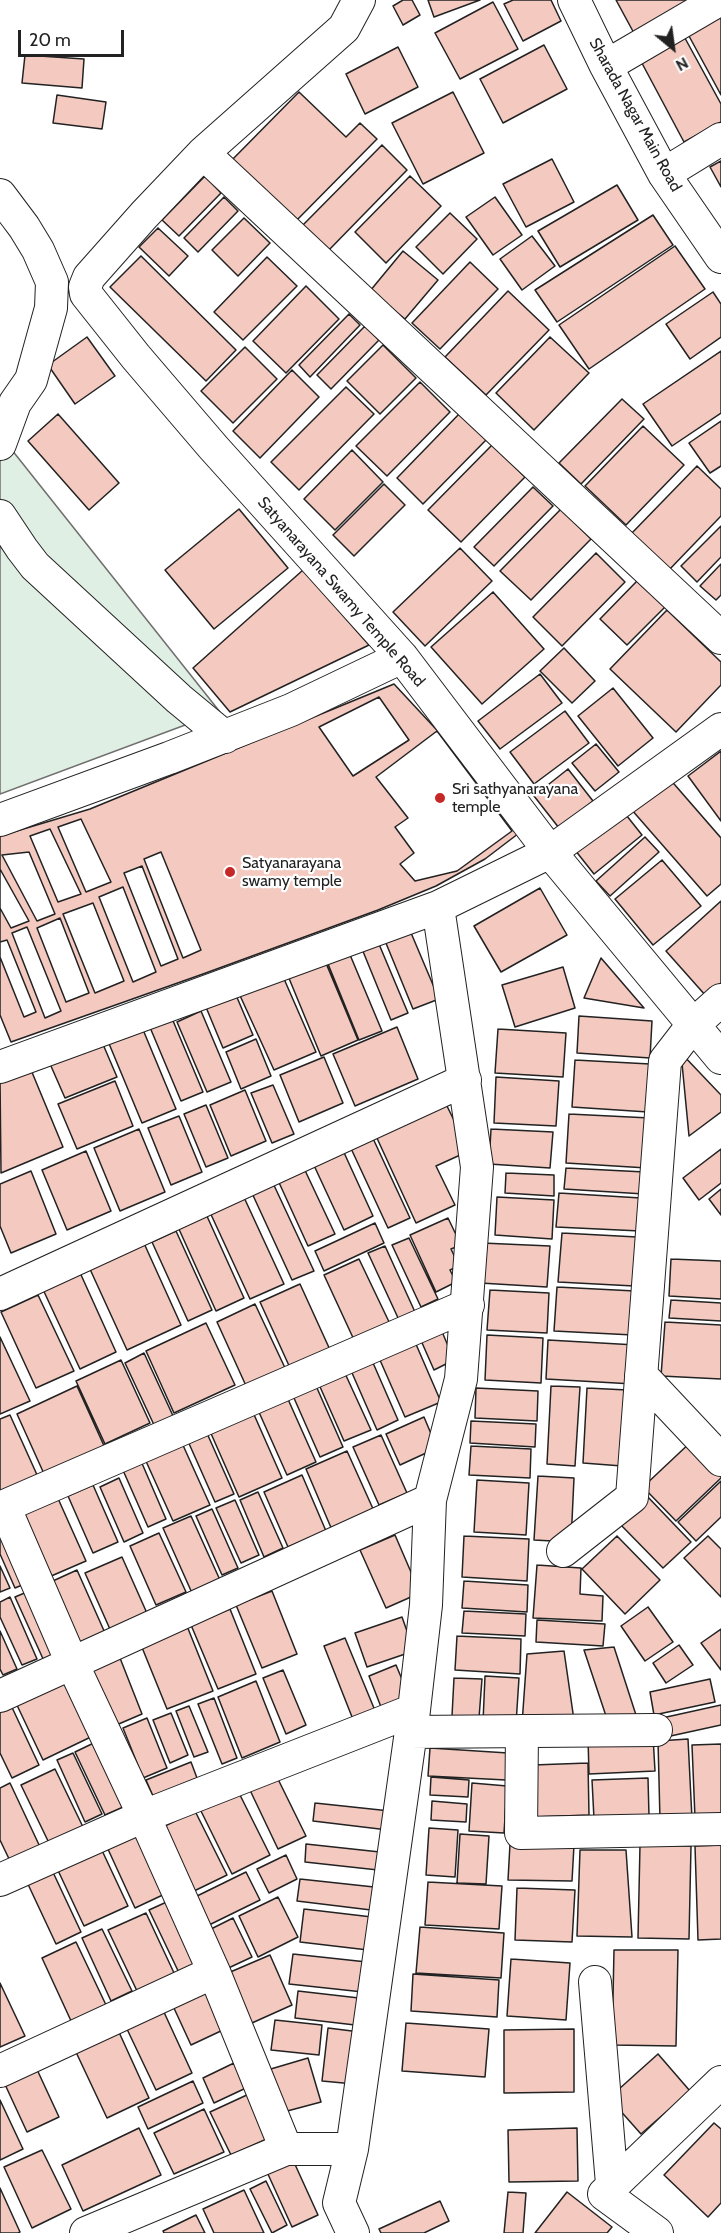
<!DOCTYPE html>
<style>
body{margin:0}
#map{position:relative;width:721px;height:2233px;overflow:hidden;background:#fff;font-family:Cabin,sans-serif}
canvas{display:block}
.north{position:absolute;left:643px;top:18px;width:60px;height:60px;-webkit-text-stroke:4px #fff;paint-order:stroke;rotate:151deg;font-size:16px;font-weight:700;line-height:24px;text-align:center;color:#222}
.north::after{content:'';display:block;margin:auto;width:21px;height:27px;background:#222;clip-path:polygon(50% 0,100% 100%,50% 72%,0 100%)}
.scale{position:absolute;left:18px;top:30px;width:106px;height:27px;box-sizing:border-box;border:3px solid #222;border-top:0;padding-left:8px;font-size:18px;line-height:21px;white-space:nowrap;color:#222;-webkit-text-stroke:4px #fff;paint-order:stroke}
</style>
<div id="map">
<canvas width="721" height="2233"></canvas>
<div class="north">N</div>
<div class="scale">20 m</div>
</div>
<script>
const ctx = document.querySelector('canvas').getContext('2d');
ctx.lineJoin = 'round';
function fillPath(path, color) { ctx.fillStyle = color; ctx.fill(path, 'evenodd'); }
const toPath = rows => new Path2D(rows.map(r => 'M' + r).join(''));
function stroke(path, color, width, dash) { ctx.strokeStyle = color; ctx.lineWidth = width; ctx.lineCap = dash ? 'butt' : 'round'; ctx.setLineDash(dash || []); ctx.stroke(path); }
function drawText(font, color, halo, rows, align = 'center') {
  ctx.font = font + ' Cabin,sans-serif'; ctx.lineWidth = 4.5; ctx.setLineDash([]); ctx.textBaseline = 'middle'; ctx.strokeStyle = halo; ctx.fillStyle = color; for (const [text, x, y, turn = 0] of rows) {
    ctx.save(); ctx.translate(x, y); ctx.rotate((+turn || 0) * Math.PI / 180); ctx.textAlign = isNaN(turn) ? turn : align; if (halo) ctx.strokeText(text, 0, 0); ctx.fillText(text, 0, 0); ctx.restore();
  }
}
const green = toPath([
 [0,435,220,712,0,794,0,435]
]);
const building = toPath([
 [403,0,412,0,420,15,403,25,393,6,403,0],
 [428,0,480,0,434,17,428,0],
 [513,0,551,0,561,21,523,41,504,4,513,0],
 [616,0,692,0,635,35,616,0],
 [493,2,518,49,460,79,435,33,493,2],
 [721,15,721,95,683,25,721,15],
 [680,29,721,104,721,122,684,142,636,52,680,29],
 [544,45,567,89,503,123,480,79,544,45],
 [398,47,418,87,365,114,346,74,398,47],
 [25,55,84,59,82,88,22,83,25,55],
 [299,92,346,137,360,123,377,139,291,226,228,164,299,92],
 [453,92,484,153,423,184,392,123,453,92],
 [57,95,106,102,102,129,53,123,57,95],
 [382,145,407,170,327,252,300,228,382,145],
 [552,159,574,202,526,227,503,184,552,159],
 [721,161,721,187,710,167,721,161],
 [205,176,221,193,179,236,162,220,205,176],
 [410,176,441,206,386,263,355,232,410,176],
 [617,185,638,220,560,267,538,231,617,185],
 [224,197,238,211,198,252,184,238,224,197],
 [495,197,522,235,493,255,466,217,495,197],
 [450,213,477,239,443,274,416,247,450,213],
 [653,215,673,245,557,322,535,290,653,215],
 [244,218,270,243,238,276,212,250,244,218],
 [158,228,188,256,169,276,139,247,158,228],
 [532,236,555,266,522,290,500,259,532,236],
 [675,246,705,289,589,369,559,325,675,246],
 [403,251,438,280,405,319,370,291,403,251],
 [141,256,236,350,206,381,110,287,141,256],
 [267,257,297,286,243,340,214,312,267,257],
 [470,262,498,289,440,349,412,323,470,262],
 [306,286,339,319,286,373,253,341,306,286],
 [508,291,549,330,486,395,445,357,508,291],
 [713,292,721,304,721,337,690,359,666,324,713,292],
 [349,314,360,325,310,377,299,365,349,314],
 [365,326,379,340,331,389,317,375,365,326],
 [87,337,115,376,75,404,48,365,87,337],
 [550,337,589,373,534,430,496,393,550,337],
 [383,345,416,378,380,414,347,381,383,345],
 [245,347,277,379,233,423,201,391,245,347],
 [721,351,721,413,672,446,643,404,721,351],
 [292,370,319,397,260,458,233,431,292,370],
 [420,382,450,412,387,476,356,446,420,382],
 [346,387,374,414,299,490,271,462,346,387],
 [622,399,644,419,581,484,559,463,622,399],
 [460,413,487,439,423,504,397,478,460,413],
 [58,414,119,483,89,510,28,441,58,414],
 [721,421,721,466,710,473,689,443,721,421],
 [643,426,684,465,626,525,585,486,643,426],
 [492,445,525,477,461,542,428,510,492,445],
 [352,450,383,482,335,530,304,499,352,450],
 [697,466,721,489,721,516,668,571,630,535,697,466],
 [384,484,405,505,354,556,333,535,384,484],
 [533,487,553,506,494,566,474,547,533,487],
 [239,509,288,568,214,629,165,570,239,509],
 [561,509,591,539,531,600,500,571,561,509],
 [721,526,721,557,697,582,681,566,721,526],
 [460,548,492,581,425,646,393,612,460,548],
 [596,553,625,582,562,646,533,617,596,553],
 [721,564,721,595,716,600,700,586,721,564],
 [303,570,369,645,230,712,193,668,303,570],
 [637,581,665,607,627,645,600,619,637,581],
 [493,592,544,649,482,704,431,647,493,592],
 [667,610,721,662,721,685,676,732,610,669,667,610],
 [564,648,595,681,572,703,540,671,564,648],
 [540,674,562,703,500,749,478,721,540,674],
 [394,684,527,827,485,859,436,886,378,910,203,974,11,1042,0,1015,0,836,90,809,394,684],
 [613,688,653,738,618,766,578,716,613,688],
 [379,697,409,740,353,776,319,727,379,697],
 [565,711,589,743,534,784,510,752,565,711],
 [437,731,512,831,457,871,415,881,400,864,414,853,395,827,408,818,376,777,437,731],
 [596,744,619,772,595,791,572,763,596,744],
 [721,751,721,821,688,776,721,751],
 [568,769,593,801,559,828,534,796,568,769],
 [668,777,721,838,721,884,707,896,631,809,668,777],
 [619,806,642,835,594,874,571,845,619,806],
 [81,819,111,882,86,892,58,827,81,819],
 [50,829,81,894,58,902,30,836,50,829],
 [645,837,659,852,610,896,596,881,645,837],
 [29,852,55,914,37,921,2,855,29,852],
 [161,852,201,950,183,958,144,859,161,852],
 [662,860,701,906,653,945,615,899,662,860],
 [142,866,178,959,161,966,124,873,142,866],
 [0,869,29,921,11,928,0,908,0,869],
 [123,887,156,972,133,982,99,897,123,887],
 [540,888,567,935,501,972,474,926,540,888],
 [721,901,721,983,706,996,666,951,721,901],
 [93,903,124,981,95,993,63,914,93,903],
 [60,918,89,993,66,1002,37,928,60,918],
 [406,921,439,999,413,1009,381,931,406,921],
 [27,927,61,1011,45,1018,12,933,27,927],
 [376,937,408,1013,391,1020,360,944,376,937],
 [7,940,36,1012,24,1017,0,957,0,942,7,940],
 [348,950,382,1031,359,1040,326,959,348,950],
 [323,956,358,1040,321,1056,286,971,323,956],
 [601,958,644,1008,584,998,601,958],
 [563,967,575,1008,515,1027,502,985,563,967],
 [281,972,316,1052,274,1070,237,989,281,972],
 [233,988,253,1035,223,1048,203,1000,233,988],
 [201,1011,231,1082,207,1092,177,1022,201,1011],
 [171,1016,203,1092,181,1101,149,1025,171,1016],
 [579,1016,652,1021,650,1058,577,1053,579,1016],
 [139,1020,176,1109,142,1123,105,1034,139,1020],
 [397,1027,418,1079,355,1106,333,1054,397,1027],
 [498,1029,566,1033,563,1077,495,1073,498,1029],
 [99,1035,117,1077,65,1098,47,1057,99,1035],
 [256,1039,271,1076,241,1089,226,1052,256,1039],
 [681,1053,721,1095,721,1112,689,1136,681,1053],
 [324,1057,343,1103,299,1122,280,1075,324,1057],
 [575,1060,650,1064,648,1112,572,1107,575,1060],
 [29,1065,63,1147,1,1173,0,1077,29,1065],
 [496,1077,559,1081,556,1126,494,1123,496,1077],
 [115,1081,133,1126,77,1149,58,1104,115,1081],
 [273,1085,294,1134,272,1143,251,1093,273,1085],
 [245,1090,266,1141,231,1156,210,1105,245,1090],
 [446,1104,469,1151,436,1166,455,1205,416,1223,376,1136,446,1104],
 [206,1105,228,1158,206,1167,184,1114,206,1105],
 [569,1114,650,1118,647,1168,566,1163,569,1114],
 [179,1116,202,1172,171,1185,148,1128,179,1116],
 [139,1129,165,1192,120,1211,94,1148,139,1129],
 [491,1129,553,1132,550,1168,489,1164,491,1129],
 [370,1132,410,1218,388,1228,348,1142,370,1132],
 [341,1146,373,1216,344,1230,311,1159,341,1146],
 [721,1149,721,1183,699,1200,683,1178,721,1149],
 [86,1151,111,1211,67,1230,42,1170,86,1151],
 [302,1164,335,1234,308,1246,276,1176,302,1164],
 [566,1168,645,1172,644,1194,564,1189,566,1168],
 [31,1171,56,1234,11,1253,0,1226,0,1184,31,1171],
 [506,1173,554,1175,554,1196,505,1193,506,1173],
 [272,1181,314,1271,292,1280,251,1191,272,1181],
 [721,1189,721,1215,709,1199,721,1189],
 [242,1193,284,1284,250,1299,208,1208,242,1193],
 [559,1193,641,1198,640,1231,556,1227,559,1193],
 [497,1197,554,1200,552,1239,495,1235,497,1197],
 [206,1214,244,1298,216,1311,178,1227,206,1214],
 [448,1218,461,1245,451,1249,459,1266,450,1270,456,1282,436,1292,410,1235,448,1218],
 [375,1223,384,1243,324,1271,315,1251,375,1223],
 [176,1231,212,1310,188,1321,152,1242,176,1231],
 [562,1233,637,1237,634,1286,558,1282,562,1233],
 [409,1238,438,1299,421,1307,392,1245,409,1238],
 [143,1241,181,1325,127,1350,89,1267,143,1241],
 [482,1243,550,1246,547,1287,480,1283,482,1243],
 [385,1246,415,1312,399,1320,368,1253,385,1246],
 [359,1259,391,1326,355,1342,324,1275,359,1259],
 [671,1259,721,1261,721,1299,669,1296,671,1259],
 [77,1266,116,1352,80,1369,40,1283,77,1266],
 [300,1284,331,1352,291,1370,260,1302,300,1284],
 [557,1287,635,1291,633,1335,554,1331,557,1287],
 [490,1290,549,1293,547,1333,487,1330,490,1290],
 [38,1295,74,1371,36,1388,1,1312,38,1295],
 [671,1300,721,1303,721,1321,669,1318,671,1300],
 [255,1304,286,1370,247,1388,217,1322,255,1304],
 [665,1322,721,1325,721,1379,661,1376,665,1322],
 [206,1323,235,1385,174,1413,146,1351,206,1323],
 [440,1327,454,1360,434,1370,419,1336,440,1327],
 [412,1335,441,1402,405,1417,376,1351,412,1335],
 [487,1335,543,1338,541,1383,485,1380,487,1335],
 [0,1337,30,1401,0,1414,0,1337],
 [548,1340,636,1345,633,1384,546,1379,548,1340],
 [144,1353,174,1418,155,1427,125,1363,144,1353],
 [370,1356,398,1420,377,1430,349,1366,370,1356],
 [121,1360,150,1423,105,1444,76,1381,121,1360],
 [343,1369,371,1430,344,1441,317,1380,343,1369],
 [313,1379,343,1447,320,1457,290,1389,313,1379],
 [77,1386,105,1448,45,1476,17,1414,77,1386],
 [551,1386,580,1387,575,1466,547,1464,551,1386],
 [476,1388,538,1391,537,1421,475,1418,476,1388],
 [587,1388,627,1390,622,1466,583,1463,587,1388],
 [287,1397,316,1462,287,1475,258,1410,287,1397],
 [252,1410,282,1478,239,1497,209,1429,252,1410],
 [10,1415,38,1477,0,1494,0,1419,10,1415],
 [424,1417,437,1448,400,1465,386,1434,424,1417],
 [471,1421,536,1424,535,1447,470,1443,471,1421],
 [206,1431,234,1494,215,1502,187,1439,206,1431],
 [381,1435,407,1493,379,1505,353,1447,381,1435],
 [693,1440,721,1469,721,1478,676,1521,643,1487,693,1440],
 [182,1443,210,1505,173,1521,145,1459,182,1443],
 [471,1446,531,1449,530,1478,469,1475,471,1446],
 [347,1451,374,1511,332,1530,306,1469,347,1451],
 [141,1461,166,1519,148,1527,122,1468,141,1461],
 [302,1475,326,1531,288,1547,264,1492,302,1475],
 [538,1476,574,1478,571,1542,534,1540,538,1476],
 [119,1478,143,1533,124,1542,100,1487,119,1478],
 [477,1480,529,1483,526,1535,474,1532,477,1480],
 [721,1481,721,1517,696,1541,678,1522,721,1481],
 [93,1485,118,1542,93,1553,68,1496,93,1485],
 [258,1492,283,1548,264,1557,240,1500,258,1492],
 [56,1494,86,1561,42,1580,13,1512,56,1494],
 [646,1495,691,1542,663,1568,618,1522,646,1495],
 [235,1500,259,1555,241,1563,216,1508,235,1500],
 [212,1509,238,1568,222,1575,196,1516,212,1509],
 [0,1516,34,1580,15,1588,0,1554,0,1516],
 [191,1516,220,1580,192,1593,163,1528,191,1516],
 [159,1533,186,1592,156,1605,130,1546,159,1533],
 [395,1535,420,1593,386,1608,360,1550,395,1535],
 [464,1536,529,1539,527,1581,462,1577,464,1536],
 [617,1536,660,1580,625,1614,582,1569,617,1536],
 [708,1536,721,1549,721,1597,684,1558,708,1536],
 [122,1557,150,1620,113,1636,85,1573,122,1557],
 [537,1565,581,1568,580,1594,603,1596,602,1621,533,1618,537,1565],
 [0,1566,10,1588,0,1592,0,1566],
 [77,1570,105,1633,72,1648,44,1585,77,1570],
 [464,1581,528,1585,527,1612,462,1608,464,1581],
 [34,1589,62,1652,44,1661,15,1597,34,1589],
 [272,1591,297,1654,262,1668,236,1605,272,1591],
 [10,1597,37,1659,22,1665,0,1617,0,1602,10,1597],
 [648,1607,673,1642,645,1661,621,1626,648,1607],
 [230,1609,256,1674,218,1689,191,1625,230,1609],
 [464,1611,526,1614,525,1636,462,1633,464,1611],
 [402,1617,414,1651,367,1667,355,1633,402,1617],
 [537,1620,605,1624,603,1646,536,1642,537,1620],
 [187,1626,213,1691,167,1709,141,1645,187,1626],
 [721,1629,721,1670,701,1643,721,1629],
 [0,1631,17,1669,3,1675,0,1669,0,1631],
 [457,1636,521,1639,520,1674,455,1670,457,1636],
 [345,1638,376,1713,354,1722,324,1646,345,1638],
 [679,1645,693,1665,666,1683,653,1663,679,1645],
 [614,1647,636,1715,607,1719,584,1650,614,1647],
 [564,1651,575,1727,522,1724,527,1654,564,1651],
 [120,1658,142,1714,114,1726,92,1669,120,1658],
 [396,1665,409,1696,381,1707,369,1676,396,1665],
 [283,1670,306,1725,286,1734,263,1678,283,1670],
 [70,1676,97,1734,43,1760,15,1701,70,1676],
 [485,1676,519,1678,516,1724,483,1722,485,1676],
 [454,1678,482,1679,479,1718,452,1716,454,1678],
 [710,1679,715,1702,654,1715,650,1692,710,1679],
 [256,1681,280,1742,242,1758,218,1697,256,1681],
 [214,1698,237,1758,222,1764,198,1704,214,1698],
 [9,1701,39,1765,12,1778,0,1753,0,1706,9,1701],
 [721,1705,721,1725,666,1737,662,1718,721,1705],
 [189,1706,208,1752,194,1757,176,1711,189,1706],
 [171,1713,188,1755,170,1763,153,1720,171,1713],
 [147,1718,167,1768,143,1778,123,1728,147,1718],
 [653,1736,655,1771,589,1774,588,1738,653,1736],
 [688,1739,692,1819,660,1820,658,1741,688,1739],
 [100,1740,130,1804,105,1815,75,1752,100,1740],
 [721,1744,721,1817,695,1818,692,1745,721,1744],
 [430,1748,508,1753,506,1780,428,1776,430,1748],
 [73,1753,102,1814,85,1822,57,1760,73,1753],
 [191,1762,197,1778,153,1796,146,1780,191,1762],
 [588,1763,589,1815,535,1817,533,1765,588,1763],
 [55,1769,83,1827,49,1843,21,1785,55,1769],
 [275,1773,306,1836,278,1849,248,1786,275,1773],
 [431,1777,469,1780,468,1797,430,1795,431,1777],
 [648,1778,649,1816,594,1819,592,1780,648,1778],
 [10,1783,41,1849,11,1863,0,1840,0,1788,10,1783],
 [472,1783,507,1786,504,1833,469,1831,472,1783],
 [237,1789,270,1855,232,1874,199,1807,237,1789],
 [432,1801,467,1804,466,1822,431,1820,432,1801],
 [315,1803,390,1811,388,1830,313,1821,315,1803],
 [195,1811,227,1875,192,1892,161,1828,195,1811],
 [429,1828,458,1830,455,1877,426,1875,429,1828],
 [139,1832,167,1893,135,1908,107,1847,139,1832],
 [460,1834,489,1836,486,1884,457,1883,460,1834],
 [99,1844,128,1906,84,1926,55,1864,99,1844],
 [306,1844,380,1852,378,1870,305,1862,306,1844],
 [510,1844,574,1845,572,1881,508,1880,510,1844],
 [640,1845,691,1846,689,1939,638,1938,640,1845],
 [721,1845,721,1939,698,1940,695,1846,721,1845],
 [580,1850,626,1850,632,1937,577,1936,580,1850],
 [286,1855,297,1879,269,1893,257,1869,286,1855],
 [51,1868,81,1932,56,1944,26,1880,51,1868],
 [246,1872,260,1900,209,1925,195,1897,246,1872],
 [300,1879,374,1887,371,1910,297,1901,300,1879],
 [428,1882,502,1886,499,1929,425,1925,428,1882],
 [517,1888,575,1890,572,1942,515,1940,517,1888],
 [278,1897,298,1937,258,1957,239,1916,278,1897],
 [171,1900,202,1967,181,1977,149,1910,171,1900],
 [304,1909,372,1917,368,1950,300,1942,304,1909],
 [146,1913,175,1975,138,1993,108,1930,146,1913],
 [233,1918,252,1957,222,1971,203,1933,233,1918],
 [420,1927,504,1933,501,1978,416,1973,420,1927],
 [102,1929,132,1991,111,2001,82,1938,102,1929],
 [76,1942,107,2007,72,2023,42,1958,76,1942],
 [614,1950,678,1950,676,2046,612,2045,614,1950],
 [293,1954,367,1962,363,1992,289,1984,293,1954],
 [270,1955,292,2005,243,2027,221,1976,270,1955],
 [511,1959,570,1963,566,2020,507,2016,511,1959],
 [413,1974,499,1980,497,2017,411,2011,413,1974],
 [0,1983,25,2036,0,2047,0,1983],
 [205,1991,223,2030,191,2045,173,2006,205,1991],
 [298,1991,359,1998,355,2025,295,2018,298,1991],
 [163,2010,192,2073,156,2090,126,2027,163,2010],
 [275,2020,322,2025,319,2055,271,2050,275,2020],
 [406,2023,489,2029,485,2077,402,2071,406,2023],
 [328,2028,360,2032,354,2084,322,2081,328,2028],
 [574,2029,574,2092,504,2093,504,2030,574,2029],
 [118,2030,149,2098,107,2118,75,2050,118,2030],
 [658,2054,690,2091,641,2134,609,2098,658,2054],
 [308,2058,321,2102,276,2114,264,2071,308,2058],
 [34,2063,59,2117,27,2132,2,2078,34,2063],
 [234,2063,246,2088,214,2103,203,2078,234,2063],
 [193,2081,203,2103,148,2129,138,2107,193,2081],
 [249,2094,269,2138,231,2155,210,2112,249,2094],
 [0,2100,23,2149,0,2160,0,2100],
 [204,2109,224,2152,174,2174,154,2133,204,2109],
 [714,2123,721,2129,721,2203,708,2217,664,2175,714,2123],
 [139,2128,161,2175,83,2211,62,2165,139,2128],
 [577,2128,578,2181,509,2182,508,2130,577,2128],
 [42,2150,71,2209,32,2228,4,2167,42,2150],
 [293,2160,318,2215,292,2227,267,2172,293,2160],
 [266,2181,287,2225,272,2233,250,2189,266,2181],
 [0,2188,20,2232,18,2233,0,2233,0,2188],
 [244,2190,264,2233,214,2233,203,2209,244,2190],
 [508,2192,526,2193,523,2233,504,2233,508,2192],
 [567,2192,612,2227,607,2233,535,2233,567,2192],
 [440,2201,449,2221,424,2233,381,2233,379,2229,440,2201],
 [196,2215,205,2233,164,2233,163,2231,196,2215]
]);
const minor = toPath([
 [359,0,344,28,203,153,144,215,89,277,85,287,86,294,136,357,213,447,402,657,550,852,721,1058],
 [574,0,606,66,664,174,721,257],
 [606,66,719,0],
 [203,153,721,638],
 [664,174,721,139],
 [0,195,24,227,38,250,52,282,51,308,31,380,15,403,0,444],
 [0,516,22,549,35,566,179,699,225,737],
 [0,820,169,758,291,710,402,657],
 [0,1067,438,907],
 [0,1294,465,1080],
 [641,1375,721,1460],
 [4,1506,72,1663,144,1816,214,1972,286,2149],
 [0,1508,468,1305],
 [563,1551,632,1497,665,1061,692,1026,721,1000],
 [0,1696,430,1500],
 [522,1731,521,1833,721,1829],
 [410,1732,656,1730],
 [0,1880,144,1816,414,1710],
 [595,1982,612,2184],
 [0,2071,214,1972],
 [86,2233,286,2149,352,2149],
 [353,2233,339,2203,352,2149,414,1710,426,1605,430,1500,461,1379,477,1167,438,907,550,852,721,729],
 [657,2233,604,2194,721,2082]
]);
const markers = [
 [440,798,6,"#c62828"],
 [230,872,6,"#c62828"]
];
const streetNames = [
 ["Sharada Nagar Main Road",635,115,61],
 ["Satyanarayana Swamy Temple Road",341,592,49]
];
const poiNames = [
 ["Sri sathyanarayana",452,789],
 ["temple",452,807],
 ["Satyanarayana",242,863],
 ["swamy temple",242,881]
];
fillPath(green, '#e0efe3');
stroke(green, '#6f6f6f', 1.5);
fillPath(building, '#f3c9c0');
stroke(building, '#222', 1.5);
stroke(minor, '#222', 34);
stroke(minor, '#fff', 32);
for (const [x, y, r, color] of markers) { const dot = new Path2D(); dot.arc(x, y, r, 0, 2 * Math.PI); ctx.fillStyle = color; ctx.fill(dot); stroke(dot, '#fff', 2); }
drawText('16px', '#222', '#fff', streetNames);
drawText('16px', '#222', '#fff', poiNames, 'left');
</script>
